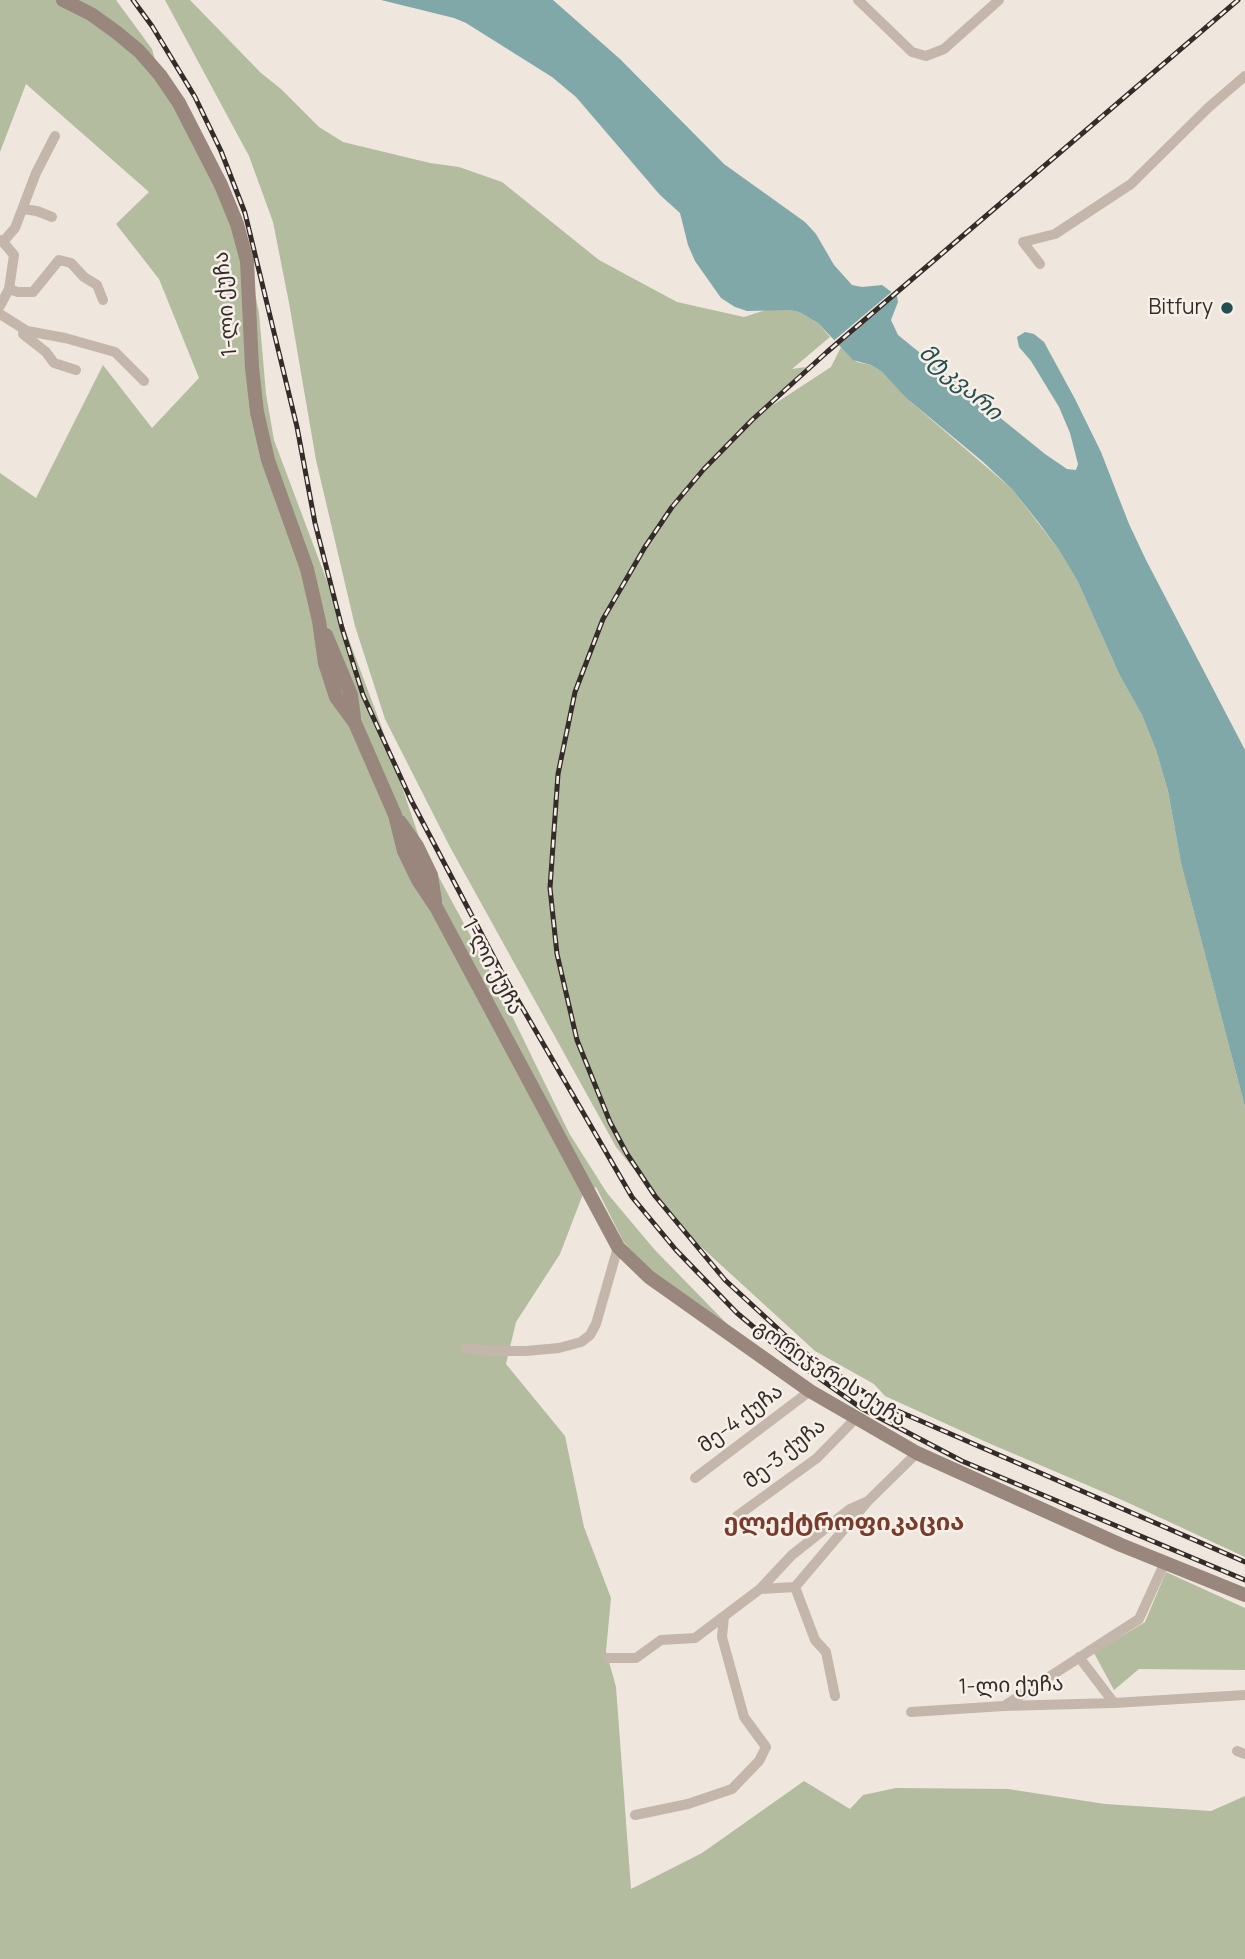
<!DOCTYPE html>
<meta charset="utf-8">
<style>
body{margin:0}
canvas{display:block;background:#efe6dd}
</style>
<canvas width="1245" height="1959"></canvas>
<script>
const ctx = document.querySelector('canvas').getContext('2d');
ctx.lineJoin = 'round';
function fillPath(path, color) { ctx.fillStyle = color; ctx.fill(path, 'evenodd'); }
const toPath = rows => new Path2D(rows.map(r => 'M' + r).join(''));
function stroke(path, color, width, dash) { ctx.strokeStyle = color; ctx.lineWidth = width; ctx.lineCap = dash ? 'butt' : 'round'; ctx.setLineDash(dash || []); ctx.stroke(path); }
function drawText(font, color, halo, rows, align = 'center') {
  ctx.font = font + ' Manrope,"Noto Sans Georgian",sans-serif'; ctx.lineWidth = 5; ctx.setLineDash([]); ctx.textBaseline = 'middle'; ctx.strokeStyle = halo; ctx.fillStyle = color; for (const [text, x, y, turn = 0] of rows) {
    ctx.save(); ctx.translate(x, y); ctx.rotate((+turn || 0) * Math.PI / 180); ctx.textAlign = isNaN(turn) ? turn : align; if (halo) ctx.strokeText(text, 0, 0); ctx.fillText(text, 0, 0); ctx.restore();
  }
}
const green = toPath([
 [0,0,116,0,152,49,155,60,241,224,259,313,266,394,274,440,382,728,422,846,496,983,569,1133,607,1193,654,1249,729,1326,669,1286,643,1263,623,1241,596,1187,583,1194,560,1254,516,1322,506,1364,565,1436,584,1527,611,1598,606,1651,616,1687,631,1889,702,1853,804,1781,850,1809,863,1795,896,1788,1008,1789,1105,1804,1211,1811,1245,1796,1245,1959,0,1959,0,473,36,498,103,365,152,428,199,378,159,279,116,224,149,192,26,84,0,152],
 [165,0,190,0,261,73,281,89,319,127,343,142,430,163,459,167,502,182,599,260,677,302,744,317,769,309,789,310,799,312,818,323,830,337,792,369,806,367,756,416,831,367,841,347,857,362,871,365,881,371,905,397,1012,489,1059,550,1078,582,1119,674,1142,715,1156,750,1168,791,1181,863,1245,1107,1245,1557,1122,1500,986,1442,885,1396,874,1384,815,1351,686,1233,616,1147,450,847,385,719,355,626,316,460,289,303,273,222,249,156],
 [1166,1572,1245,1608,1245,1670,1139,1669,1114,1690,1094,1653,1145,1622]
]);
const water = toPath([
 [381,0,553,0,620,59,724,164,805,222,816,234,834,265,852,285,862,287,882,285,897,296,898,302,891,320,898,335,1045,454,1067,469,1076,470,1078,464,1070,433,1059,407,1031,361,1019,347,1017,337,1025,332,1034,334,1044,342,1075,399,1101,452,1129,524,1146,560,1245,750,1245,1107,1181,863,1168,791,1156,750,1142,715,1119,674,1078,582,1059,550,1039,523,1012,489,982,461,905,397,881,371,871,365,853,360,818,323,799,312,789,310,747,311,735,307,721,298,695,261,688,245,680,213,660,195,576,97,552,77,466,23,454,18]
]);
const pier = toPath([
 [895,289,899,293,836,348,831,343]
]);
const street = toPath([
 [858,0,912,52,926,56,944,49,999,0],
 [23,209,37,211,52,217],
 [0,240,3,242,15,228,36,173,55,136],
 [3,242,14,255,9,289],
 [1040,264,1023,242,1055,234,1131,184,1209,107,1245,76],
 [0,306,9,289,18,292,33,292,59,260,71,263,84,277,97,285,103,300],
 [0,314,27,331,65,338,115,352,144,381],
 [23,334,46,352,54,363,76,370],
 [466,1348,487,1351,526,1351,559,1348,581,1342,590,1335,596,1324,618,1247],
 [695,1478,810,1391],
 [737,1516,817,1458,855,1419],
 [795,1587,815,1640,826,1652,835,1696],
 [760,1589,795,1587,868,1501,917,1453],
 [1079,1657,1114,1703,1245,1695],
 [608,1658,636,1658,661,1640,695,1638,760,1589,792,1555,850,1509,868,1501],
 [1004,1706,1139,1619,1165,1562],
 [911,1712,1004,1706,1114,1703],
 [1237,1751,1245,1754],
 [635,1815,688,1804,732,1789,759,1761,766,1747,744,1717,722,1637,724,1617]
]);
const secondary = toPath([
 [63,0,91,14,116,32,139,51,160,75,179,103,221,185,237,224,247,261,252,368,257,412,268,460,307,569,319,621,325,663,336,697,355,723,395,815,404,851,418,880,436,907,618,1247,649,1277,810,1391,917,1453,1121,1545,1245,1595],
 [326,635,351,695,354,718],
 [400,822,417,846,431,875,435,901]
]);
const rail = toPath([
 [133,0,152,26,195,97,221,151,245,213,297,427,315,523,342,628,363,695,411,800,501,971,632,1197,676,1250,737,1313,789,1357,861,1408,962,1461,1245,1580],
 [1238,0,827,352,752,420,704,469,672,507,645,547,603,619,575,692,558,774,550,888,557,954,577,1040,610,1122,627,1154,655,1196,725,1280,802,1351,884,1405,1245,1562]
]);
const markers = [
 [1227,308,7,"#244e50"]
];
const streetNames = [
 ["1-ლი ქუჩა",226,304,-95],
 ["1-ლი ქუჩა",492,967,62],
 ["გორიჯვრის ქუჩა",830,1374,33],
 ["მე-4 ქუჩა",741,1419,-37],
 ["მე-3 ქუჩა",785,1454,-39],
 ["1-ლი ქუჩა",1011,1686,-2]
];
const poiNames = [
 ["Bitfury",1213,308]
];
const waterNames = [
 ["მტკვარი",960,383,41]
];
const quarterNames = [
 ["ელექტროფიკაცია",844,1523]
];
fillPath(green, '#b3bc9f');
fillPath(water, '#80a8a8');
fillPath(pier, '#efe6dd');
stroke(street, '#c5b6ab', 10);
stroke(secondary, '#99867c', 14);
stroke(rail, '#342c29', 5);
stroke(rail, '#f7f0e9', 2.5, [8]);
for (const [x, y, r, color] of markers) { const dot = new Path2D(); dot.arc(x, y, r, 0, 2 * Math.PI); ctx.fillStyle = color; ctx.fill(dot); stroke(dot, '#f7f0e9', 2.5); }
drawText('21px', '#342c29', '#f7f0e9', streetNames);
drawText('21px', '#342c29', '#f7f0e9', poiNames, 'right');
drawText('italic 23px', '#244e50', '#f7f0e9', waterNames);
drawText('bold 24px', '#783c2d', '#f7f0e9', quarterNames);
</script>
